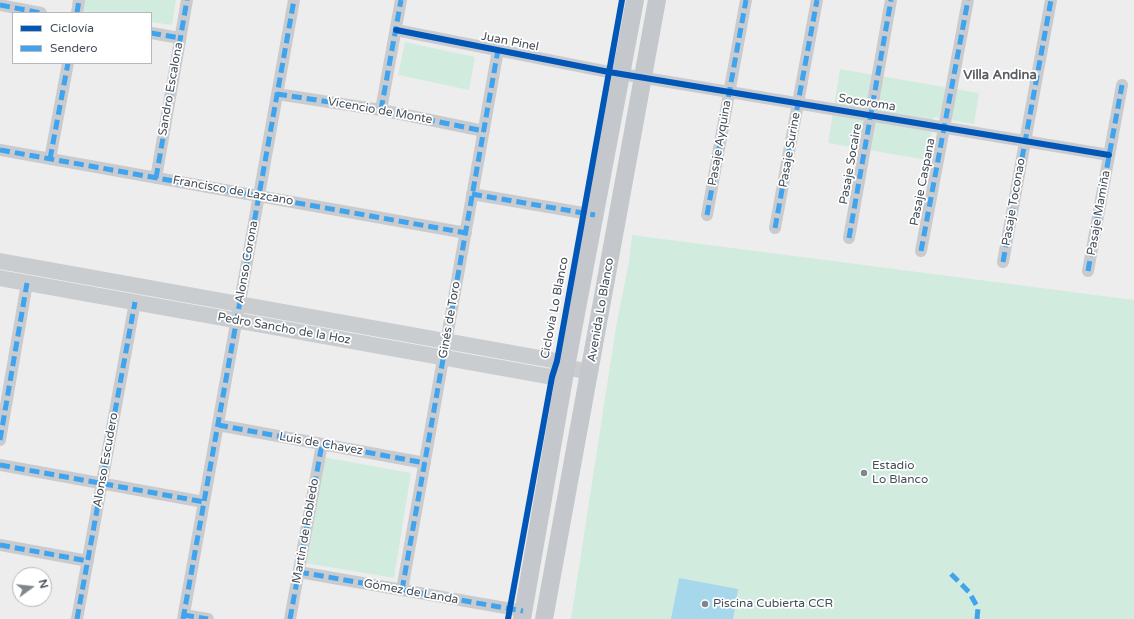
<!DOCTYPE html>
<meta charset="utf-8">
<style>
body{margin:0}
#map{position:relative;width:1134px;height:619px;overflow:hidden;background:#eeeded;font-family:"Varela Round",sans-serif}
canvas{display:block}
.legend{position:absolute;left:12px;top:12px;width:140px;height:52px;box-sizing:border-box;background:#fff;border:1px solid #b5b8bd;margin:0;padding:5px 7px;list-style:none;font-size:12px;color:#454e59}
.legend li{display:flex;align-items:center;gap:8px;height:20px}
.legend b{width:20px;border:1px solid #b5b8bd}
.north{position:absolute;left:12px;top:567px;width:40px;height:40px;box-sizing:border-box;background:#fff;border:1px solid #b5b8bd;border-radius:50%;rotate:75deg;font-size:11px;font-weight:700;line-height:16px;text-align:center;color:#454e59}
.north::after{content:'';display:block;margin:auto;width:14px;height:18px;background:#80868d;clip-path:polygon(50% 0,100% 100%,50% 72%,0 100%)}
</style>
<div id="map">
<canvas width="1134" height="619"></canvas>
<ul class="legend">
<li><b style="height:5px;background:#0057b8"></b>Ciclovía</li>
<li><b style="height:5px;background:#3fa4ed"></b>Sendero</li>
</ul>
<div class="north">N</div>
</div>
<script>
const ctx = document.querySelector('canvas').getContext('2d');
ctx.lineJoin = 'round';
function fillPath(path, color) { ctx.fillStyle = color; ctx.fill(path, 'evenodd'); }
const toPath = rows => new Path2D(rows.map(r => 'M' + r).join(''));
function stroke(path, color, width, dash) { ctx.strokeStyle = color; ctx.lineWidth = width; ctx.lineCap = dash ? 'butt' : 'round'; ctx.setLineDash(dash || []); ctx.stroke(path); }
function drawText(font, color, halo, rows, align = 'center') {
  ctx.font = font + ' "Varela Round",sans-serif'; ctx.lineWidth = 3.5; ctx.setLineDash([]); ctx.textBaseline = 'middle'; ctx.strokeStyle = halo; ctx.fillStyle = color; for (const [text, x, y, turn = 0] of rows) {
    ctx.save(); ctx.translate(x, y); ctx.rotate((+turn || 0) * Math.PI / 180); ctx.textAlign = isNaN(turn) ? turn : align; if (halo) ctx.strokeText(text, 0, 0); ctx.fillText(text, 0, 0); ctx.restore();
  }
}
const green = toPath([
 [84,0,176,0,172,25,151,22,151,13,97,13,83,11],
 [405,42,475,57,469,90,398,75],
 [840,69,979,93,974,124,934,117,927,160,828,143],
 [632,235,1134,300,1134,619,571,619,616,327,629,262],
 [323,457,411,473,394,578,305,563]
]);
const water = toPath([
 [679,578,738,589,733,619,671,619]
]);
const street = toPath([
 [0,5,41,13],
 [77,13,79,0],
 [396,30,609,72,1109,155],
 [151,33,180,38],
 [277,94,381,110,484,131],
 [381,110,401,0],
 [0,150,466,233],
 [50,159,68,63],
 [156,178,187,0],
 [472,194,595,215],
 [707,215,746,0],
 [775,228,817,0],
 [849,238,891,0],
 [921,251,968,0],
 [1003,262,1051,0],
 [1088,271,1122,85],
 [218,425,425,463],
 [0,440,27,283],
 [0,465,204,502],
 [0,545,88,561],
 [299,572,523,611],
 [402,590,498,50],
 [184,615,208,619],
 [77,619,135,302],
 [183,619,294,0],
 [290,619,322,444]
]);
const secondary = toPath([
 [0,261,557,361,566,367,589,372],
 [0,278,552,377,566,367]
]);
const primary = toPath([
 [522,619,566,367,635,0],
 [544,619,657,0]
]);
const quiet = toPath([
 [0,5,41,13],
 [77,13,79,0],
 [151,33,180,38],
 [277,94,381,110,484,131],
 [381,110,401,0],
 [0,150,466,233],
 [50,159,68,63],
 [156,178,187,0],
 [472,194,595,215],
 [707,215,746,0],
 [775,228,817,0],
 [849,238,891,0],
 [921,251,968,0],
 [1003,262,1051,0],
 [1088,271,1122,85],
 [218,425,425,463],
 [0,440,27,283],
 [0,465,204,502],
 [0,545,88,561],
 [299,572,523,611],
 [951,574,969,592,978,608,977,619],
 [402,590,498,50],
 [184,615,208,619],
 [77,619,135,302],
 [183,619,294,0],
 [290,619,322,444]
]);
const cycleway = toPath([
 [396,30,609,72,1109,155],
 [508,619,552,377,557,361,622,0]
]);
const markers = [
 [864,473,4,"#80868d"],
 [705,604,4,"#80868d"]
];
const streetNames = [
 ["Juan Pinel",510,42,11],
 ["Sandro Escalona",171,89,-80],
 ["Socoroma",867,103,9],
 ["Vicencio de Monte",380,111,10],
 ["Pasaje Ayquina",720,143,-80],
 ["Pasaje Surine",790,150,-80],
 ["Pasaje Socaire",851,164,-80],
 ["Pasaje Caspana",923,182,-79],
 ["Francisco de Lazcano",233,191,10],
 ["Pasaje Toconao",1014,202,-80],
 ["Pasaje Mamiña",1099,213,-80],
 ["Alonso Corona",247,262,-80],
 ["Ciclovía Lo Blanco",555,308,-79],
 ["Avenida Lo Blanco",601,310,-80],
 ["Ginés de Toro",450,320,-80],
 ["Pedro Sancho de la Hoz",284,329,10],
 ["Luis de Chavez",321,444,10],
 ["Alonso Escudero",106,460,-80],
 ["Martín de Robledo",306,531,-80],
 ["Gómez de Landa",411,592,10]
];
const poiNames = [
 ["Estadio",872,466],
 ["Lo Blanco",872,480],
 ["Piscina Cubierta CCR",713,604]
];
const neighbourhoodNames = [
 ["Villa Andina",1000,76]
];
fillPath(green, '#d1ecde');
fillPath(water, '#a7d7ea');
stroke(street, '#c9cbce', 12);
stroke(secondary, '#cacdd0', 16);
stroke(primary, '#c4c8cc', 18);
stroke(quiet, '#3fa4ed', 5, [10, 5]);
stroke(cycleway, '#0057b8', 6);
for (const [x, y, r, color] of markers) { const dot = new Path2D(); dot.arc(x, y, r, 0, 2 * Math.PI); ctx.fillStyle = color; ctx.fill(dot); stroke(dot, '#fff', 1.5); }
drawText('12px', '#454e59', '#fff', streetNames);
drawText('12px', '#454e59', '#fff', poiNames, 'left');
drawText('bold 13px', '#595c61', '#fff', neighbourhoodNames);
</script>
